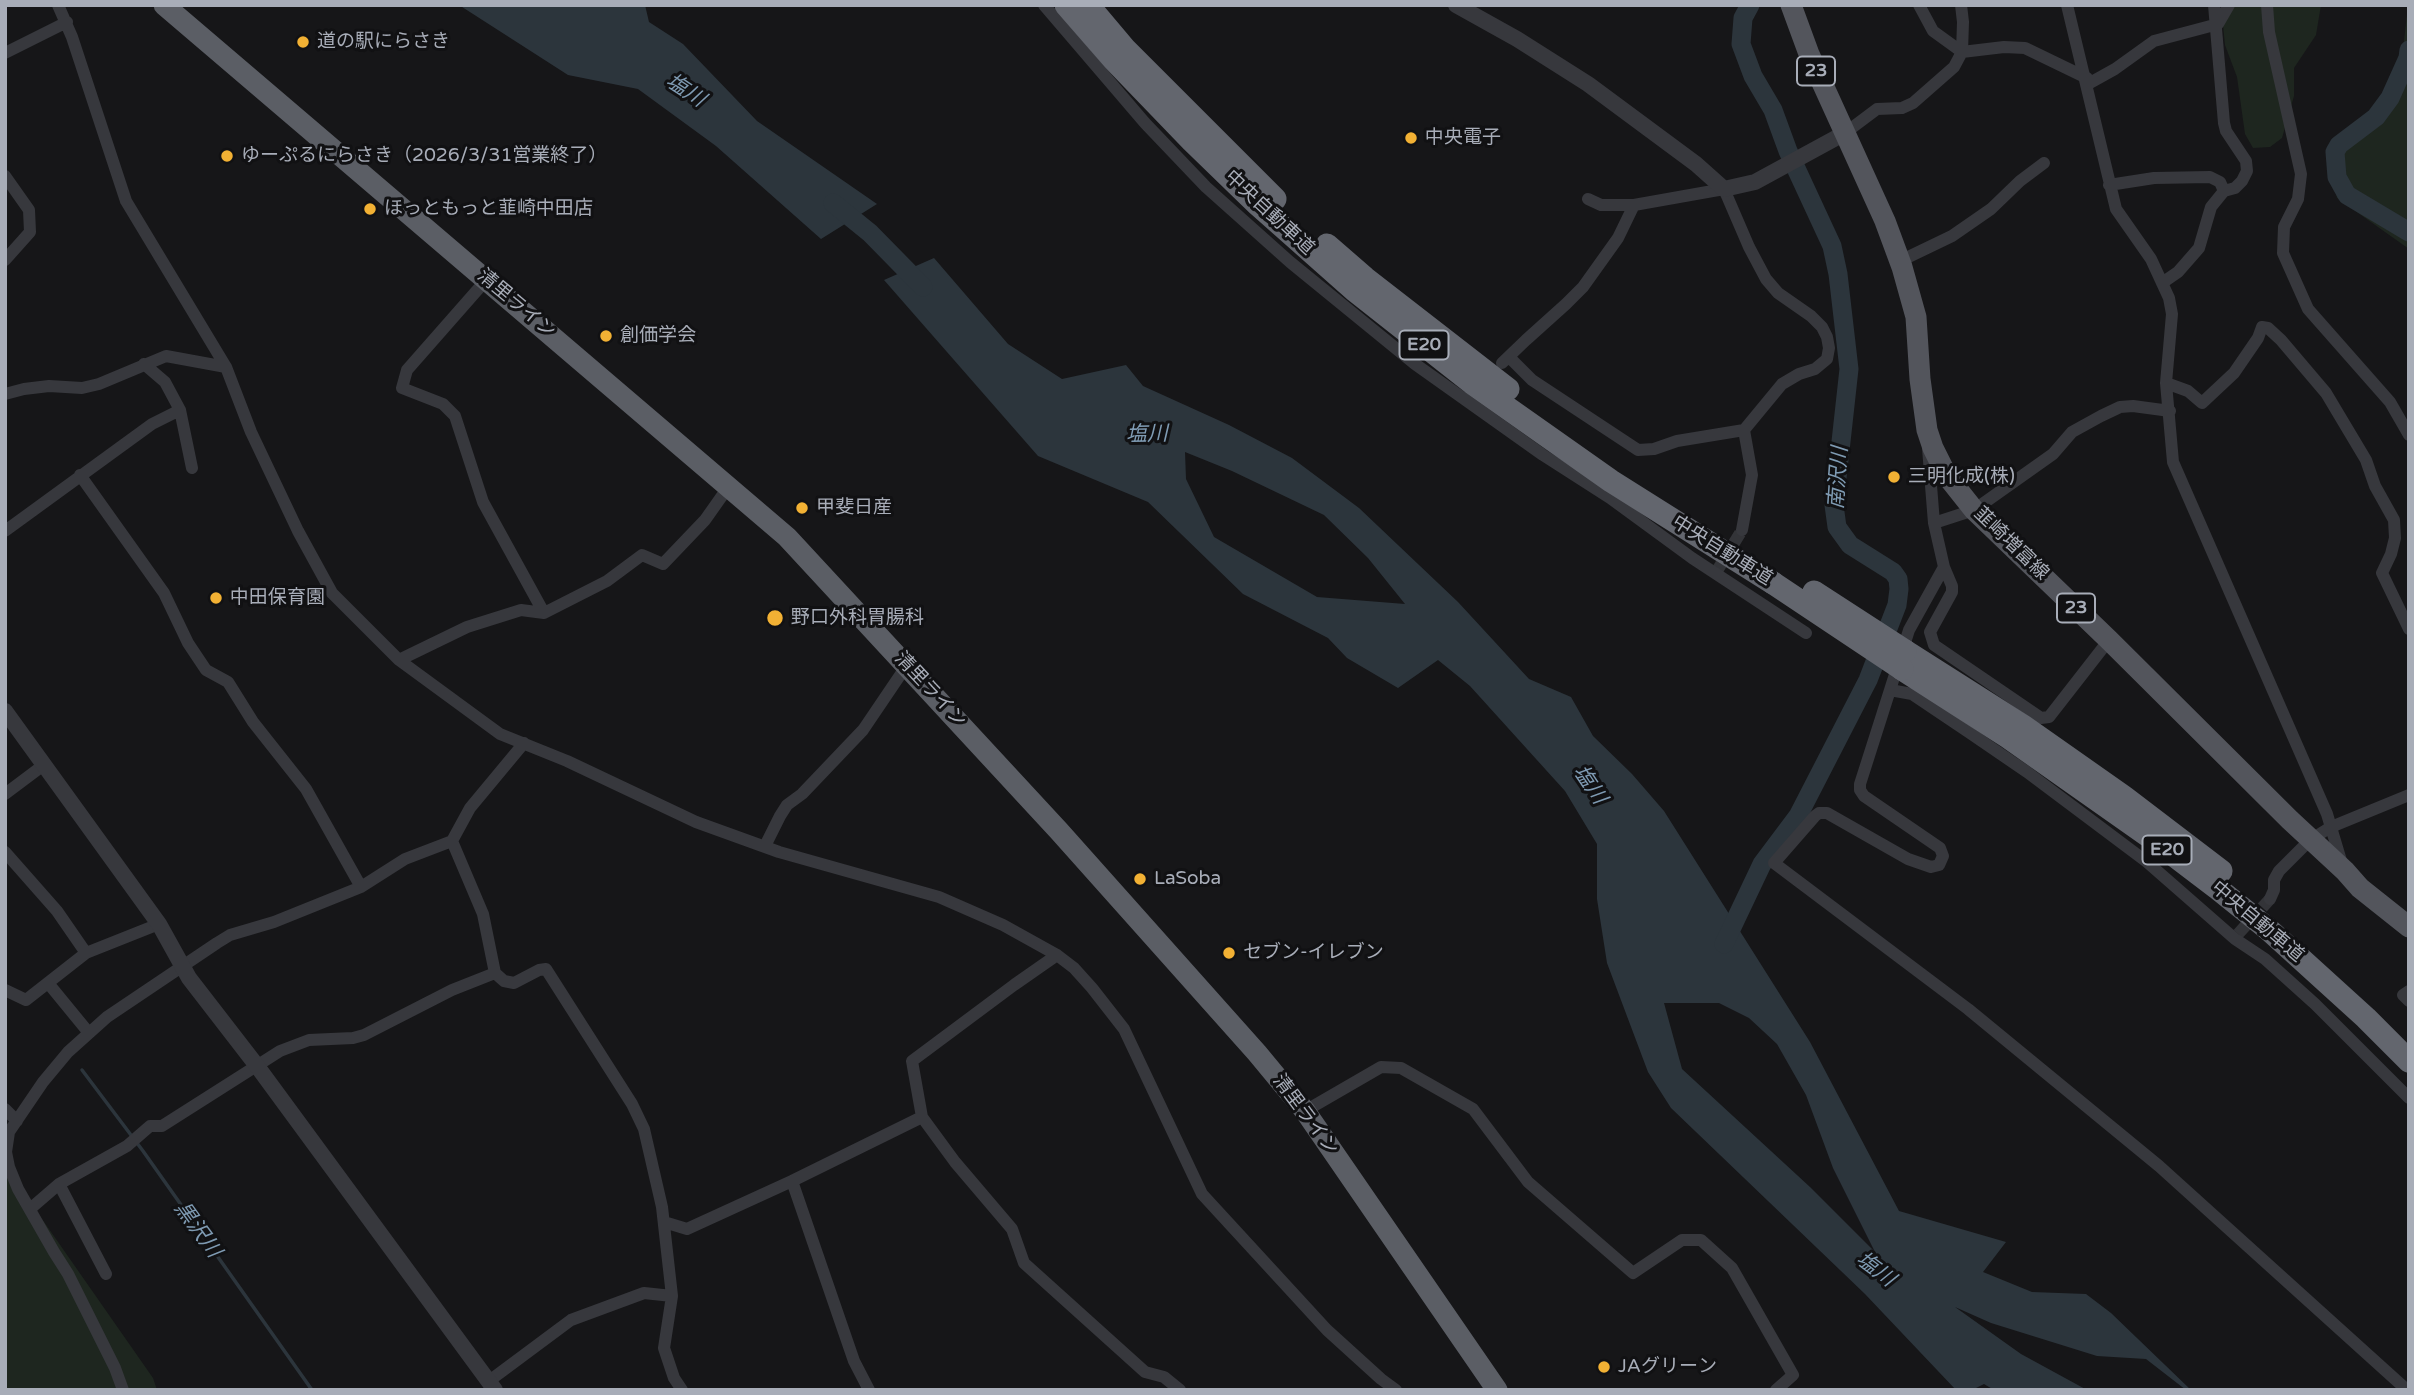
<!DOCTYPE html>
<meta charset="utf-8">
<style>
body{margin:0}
#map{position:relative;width:2414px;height:1395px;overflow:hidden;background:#161618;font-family:"Varela Round",sans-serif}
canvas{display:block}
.frame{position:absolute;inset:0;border:7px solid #a8adb8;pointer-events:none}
</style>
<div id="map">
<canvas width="2414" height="1395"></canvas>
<div class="frame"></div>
</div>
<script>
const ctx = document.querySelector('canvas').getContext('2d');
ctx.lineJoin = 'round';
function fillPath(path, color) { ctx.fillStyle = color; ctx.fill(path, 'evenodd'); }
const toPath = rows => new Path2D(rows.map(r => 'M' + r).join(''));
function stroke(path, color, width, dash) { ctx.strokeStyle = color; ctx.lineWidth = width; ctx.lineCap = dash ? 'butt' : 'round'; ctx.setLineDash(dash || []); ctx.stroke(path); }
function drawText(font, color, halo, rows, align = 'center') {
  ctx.font = font + ' "Varela Round","Noto Sans JP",sans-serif'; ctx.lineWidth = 6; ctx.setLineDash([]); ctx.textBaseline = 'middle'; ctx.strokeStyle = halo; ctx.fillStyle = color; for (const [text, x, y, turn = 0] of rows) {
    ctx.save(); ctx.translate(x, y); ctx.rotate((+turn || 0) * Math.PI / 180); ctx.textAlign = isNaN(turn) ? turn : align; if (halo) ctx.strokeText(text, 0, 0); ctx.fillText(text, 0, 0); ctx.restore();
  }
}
const green = toPath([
 [2221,5,2321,5,2316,35,2294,68,2294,96,2282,138,2270,147,2253,148,2245,134,2237,77,2225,45],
 [2408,5,2409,5,2409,249,2337,198,2328,161,2332,143,2381,104,2402,59],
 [5,1166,153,1378,157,1390,5,1390]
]);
const water = toPath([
 [459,5,645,5,649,22,683,44,757,121,877,204,821,239,716,146,638,89,568,75],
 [934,258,1008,344,1062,379,1126,365,1143,386,1229,425,1292,458,1359,508,1458,602,1529,679,1571,697,1593,736,1632,774,1664,811,1810,1042,1899,1211,2006,1242,1983,1272,2032,1292,2086,1294,2111,1313,2191,1390,2186,1390,2146,1359,2097,1356,1991,1323,1955,1307,2021,1354,2087,1390,1994,1390,1984,1384,1972,1390,1956,1390,1865,1294,1671,1108,1648,1072,1607,963,1597,899,1597,844,1565,791,1470,686,1438,660,1398,688,1347,658,1328,638,1243,594,1148,502,1038,456,884,280],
 [1185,452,1232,471,1324,515,1368,558,1405,604,1317,597,1214,537,1186,479],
 [1664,1003,1719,1003,1749,1018,1777,1044,1806,1095,1833,1168,1875,1252,1810,1187,1682,1069]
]);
const stream = toPath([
 [82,1070,143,1151,312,1390]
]);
const river = toPath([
 [2409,50,2408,58,2390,98,2376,117,2339,145,2335,152,2337,177,2347,195,2409,232],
 [833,203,870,233,923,287],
 [1724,944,1762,864,1798,816,1868,680,1897,605,1899,589,1898,579,1893,572,1850,545,1837,527,1834,505,1849,369,1838,274,1832,246,1788,151,1773,110,1753,76,1741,44,1743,18,1750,5]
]);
const minorTunnel = toPath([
 [1715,574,1742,530],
 [2238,934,2270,899]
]);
const minor = toPath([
 [58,5,72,37,126,201,226,367,251,432,298,531,332,593,399,660,500,734,567,761,696,822,779,852,939,897,1003,925,1057,955,1074,968,1092,988,1124,1029,1202,1194,1327,1330,1381,1379,1396,1390],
 [1044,5,1145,123,1206,187,1290,262,1366,324,1415,364,1543,455,1610,498,1692,558,1806,633],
 [1919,5,1933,31,1962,52,2004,47,2025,48,2087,78],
 [2067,5,2116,209,2151,259,2169,298,2172,314,2166,383,2173,462,2327,814,2342,864],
 [2267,5,2269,32,2301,174,2298,199,2284,227,2283,253,2308,309,2390,402,2409,435],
 [5,53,67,22],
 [2088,84,2115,69,2154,41,2218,24,2229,5],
 [1845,133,1877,109,1902,108,1913,103,1954,67,1962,52,1963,22,1961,5],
 [5,176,29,210,30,232,5,260],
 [2109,185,2154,178,2210,177,2220,182,2224,191],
 [1588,199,1601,205,1634,205],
 [1900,261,1952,236,1991,209,2020,181,2044,163],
 [487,279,407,370,402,388,443,404,455,416,483,502,544,613],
 [2162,283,2178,272,2199,248,2211,207,2224,191,2235,188,2242,181,2247,171,2246,161,2226,131,2224,123,2214,5],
 [1502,363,1526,340,1566,304,1583,287,1618,238,1634,205,1724,189,1749,247,1766,279,1778,293,1811,316,1822,327,1827,337,1829,348,1827,359,1815,369,1799,374,1782,384,1744,430,1677,441,1654,449,1638,450,1532,380,1509,357],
 [144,364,165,382,180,410,192,468],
 [2166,383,2188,391,2202,403,2234,373,2258,338,2262,327,2268,328,2281,340,2326,393,2366,460,2375,486,2394,520,2395,538,2391,554,2382,573,2409,629],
 [5,394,24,389,49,386,82,388,99,384,166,356,226,367],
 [1928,448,1934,523,1944,567,1909,630,1890,690,1912,694,1970,733,2027,772,2147,862,2235,939,2265,959,2315,1004,2409,1098],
 [80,475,164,593,188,643,206,670,228,682,253,722,306,789,361,887],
 [1934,523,1974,510,2053,454,2072,432,2101,416,2120,407,2133,406,2170,411],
 [1742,530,1752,475,1744,430],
 [5,531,152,424,180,410],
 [1944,567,1952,586,1952,592,1930,632,1934,645,2041,718,2049,717,2109,640],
 [399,660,467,627,521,610,544,613,607,581,642,555,663,564,705,520,729,486],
 [1890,690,1860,784,1860,790,1864,796,1940,848,1943,856,1939,865,1931,867,1908,859,1827,813,1819,813,1815,816,1774,863,1968,1009,2159,1166,2407,1390],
 [5,794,45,764],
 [452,841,483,914,495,973,504,981,514,983,539,970,546,969,632,1104,644,1129,662,1207,672,1296,664,1348,674,1378,682,1390],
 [765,846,780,816,787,805,802,794,863,730,907,665],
 [5,852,57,911,86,953],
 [2270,899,2274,890,2274,880,2279,871,2310,840,2331,827,2409,795],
 [1057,955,1014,985,912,1061,922,1117,955,1162,1012,1229,1024,1263,1145,1372,1164,1377,1180,1390],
 [48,983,89,1033],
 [5,990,26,1000,86,953,159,924],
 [2409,991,2403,995,2409,1001],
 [5,1109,17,1121],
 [1305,1111,1381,1067,1401,1068,1473,1109,1528,1182,1633,1273,1682,1240,1701,1240,1732,1268,1793,1375,1776,1390],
 [792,1181,854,1361,869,1390],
 [59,1184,106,1274],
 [30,1209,59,1184,127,1146,150,1126,162,1126,280,1051,309,1040,353,1038,364,1035,452,990,495,973],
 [664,1222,687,1229,792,1181,922,1117],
 [489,1381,571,1320,644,1293,672,1296],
 [123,1390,115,1368,68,1274,54,1252,18,1189,9,1167,6,1152,9,1132,43,1082,68,1052,107,1017,217,943,230,935,274,922,361,887,405,859,452,841,470,808,524,743]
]);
const tertiary = toPath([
 [1456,5,1517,39,1588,84,1696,164,1724,189,1755,182,1845,133],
 [5,711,159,924,189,978,257,1066,495,1390]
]);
const primary = toPath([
 [1791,5,1809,54,1885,221,1902,267,1916,317,1920,379,1927,430,1933,448,1947,476,1974,510,2109,640,2290,820,2345,871,2360,888,2409,927]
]);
const trunk = toPath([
 [164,5,787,537,1059,831,1257,1053,1305,1111,1497,1390]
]);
const motorway = toPath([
 [1066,5,1113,59,1192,141,1258,205,1354,290,1472,383,1611,481,1773,583],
 [1088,5,1125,49,1275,199],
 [1327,245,1365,278,1508,389],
 [1905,651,2023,726,2124,797,2221,871],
 [1902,669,2008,737,2150,837,2217,888,2268,929,2366,1018,2409,1061]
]);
const motorwayBridge = toPath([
 [1773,583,1902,669],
 [1814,592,1905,651]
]);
const markers = [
 [303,42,7,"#f2b134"],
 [1411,138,7,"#f2b134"],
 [227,156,7,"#f2b134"],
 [370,209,7,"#f2b134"],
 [606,336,7,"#f2b134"],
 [1894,477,7,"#f2b134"],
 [802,508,7,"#f2b134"],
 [216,598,7,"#f2b134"],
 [775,618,9,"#f2b134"],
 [1140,879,7,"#f2b134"],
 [1229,953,7,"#f2b134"],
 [1604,1367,7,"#f2b134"]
];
const shields = [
 [1816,71,38],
 [1424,345,49],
 [2076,608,38],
 [2167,850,49]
];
const shieldNames = [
 ["23",1816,71],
 ["E20",1424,345],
 ["23",2076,608],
 ["E20",2167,850]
];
const poiNames = [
 ["道の駅にらさき",317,42],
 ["中央電子",1425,138],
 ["ゆーぷるにらさき（2026/3/31営業終了）",241,156],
 ["ほっともっと韮崎中田店",384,209],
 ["創価学会",620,336],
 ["三明化成(株)",1908,477],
 ["甲斐日産",816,508],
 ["中田保育園",230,598],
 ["野口外科胃腸科",791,618],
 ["LaSoba",1154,879],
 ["セブン-イレブン",1243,953],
 ["JAグリーン",1618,1367]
];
const streetNames = [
 ["中央自動車道",1269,213,43],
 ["清里ライン",516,304,40],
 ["韮崎増富線",2011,544,44],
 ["中央自動車道",1722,551,32],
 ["清里ライン",930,690,47],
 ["中央自動車道",2257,922,40],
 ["清里ライン",1305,1115,53]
];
const waterNames = [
 ["塩川",685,91,33],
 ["塩川",1147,435,-1],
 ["南沢川",1839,478,-86],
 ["塩川",1589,785,56],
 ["黒沢川",197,1230,54],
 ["塩川",1875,1270,37]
];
fillPath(green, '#1e261f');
fillPath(water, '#2c353c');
stroke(stream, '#2c353c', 3.5);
stroke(river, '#2c353c', 19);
stroke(minorTunnel, '#333438', 12, [12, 6]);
stroke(minor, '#37383d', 12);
stroke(tertiary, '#37383d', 16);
stroke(primary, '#53555c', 21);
stroke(trunk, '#5b5e65', 21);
stroke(motorway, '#63666e', 23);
stroke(motorwayBridge, '#63666e', 23);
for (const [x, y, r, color] of markers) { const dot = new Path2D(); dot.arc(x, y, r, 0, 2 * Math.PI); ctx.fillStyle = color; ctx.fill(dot); stroke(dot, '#111113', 2.5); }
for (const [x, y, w] of shields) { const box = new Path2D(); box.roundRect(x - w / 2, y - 14.5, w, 29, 5); ctx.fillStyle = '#111113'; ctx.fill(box); stroke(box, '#a8adb8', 2); }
drawText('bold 18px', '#a8adb8', null, shieldNames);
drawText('19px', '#a8adb8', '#111113', poiNames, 'left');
drawText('19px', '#a8adb8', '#111113', streetNames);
drawText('italic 21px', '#7f9bb3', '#111113', waterNames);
</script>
